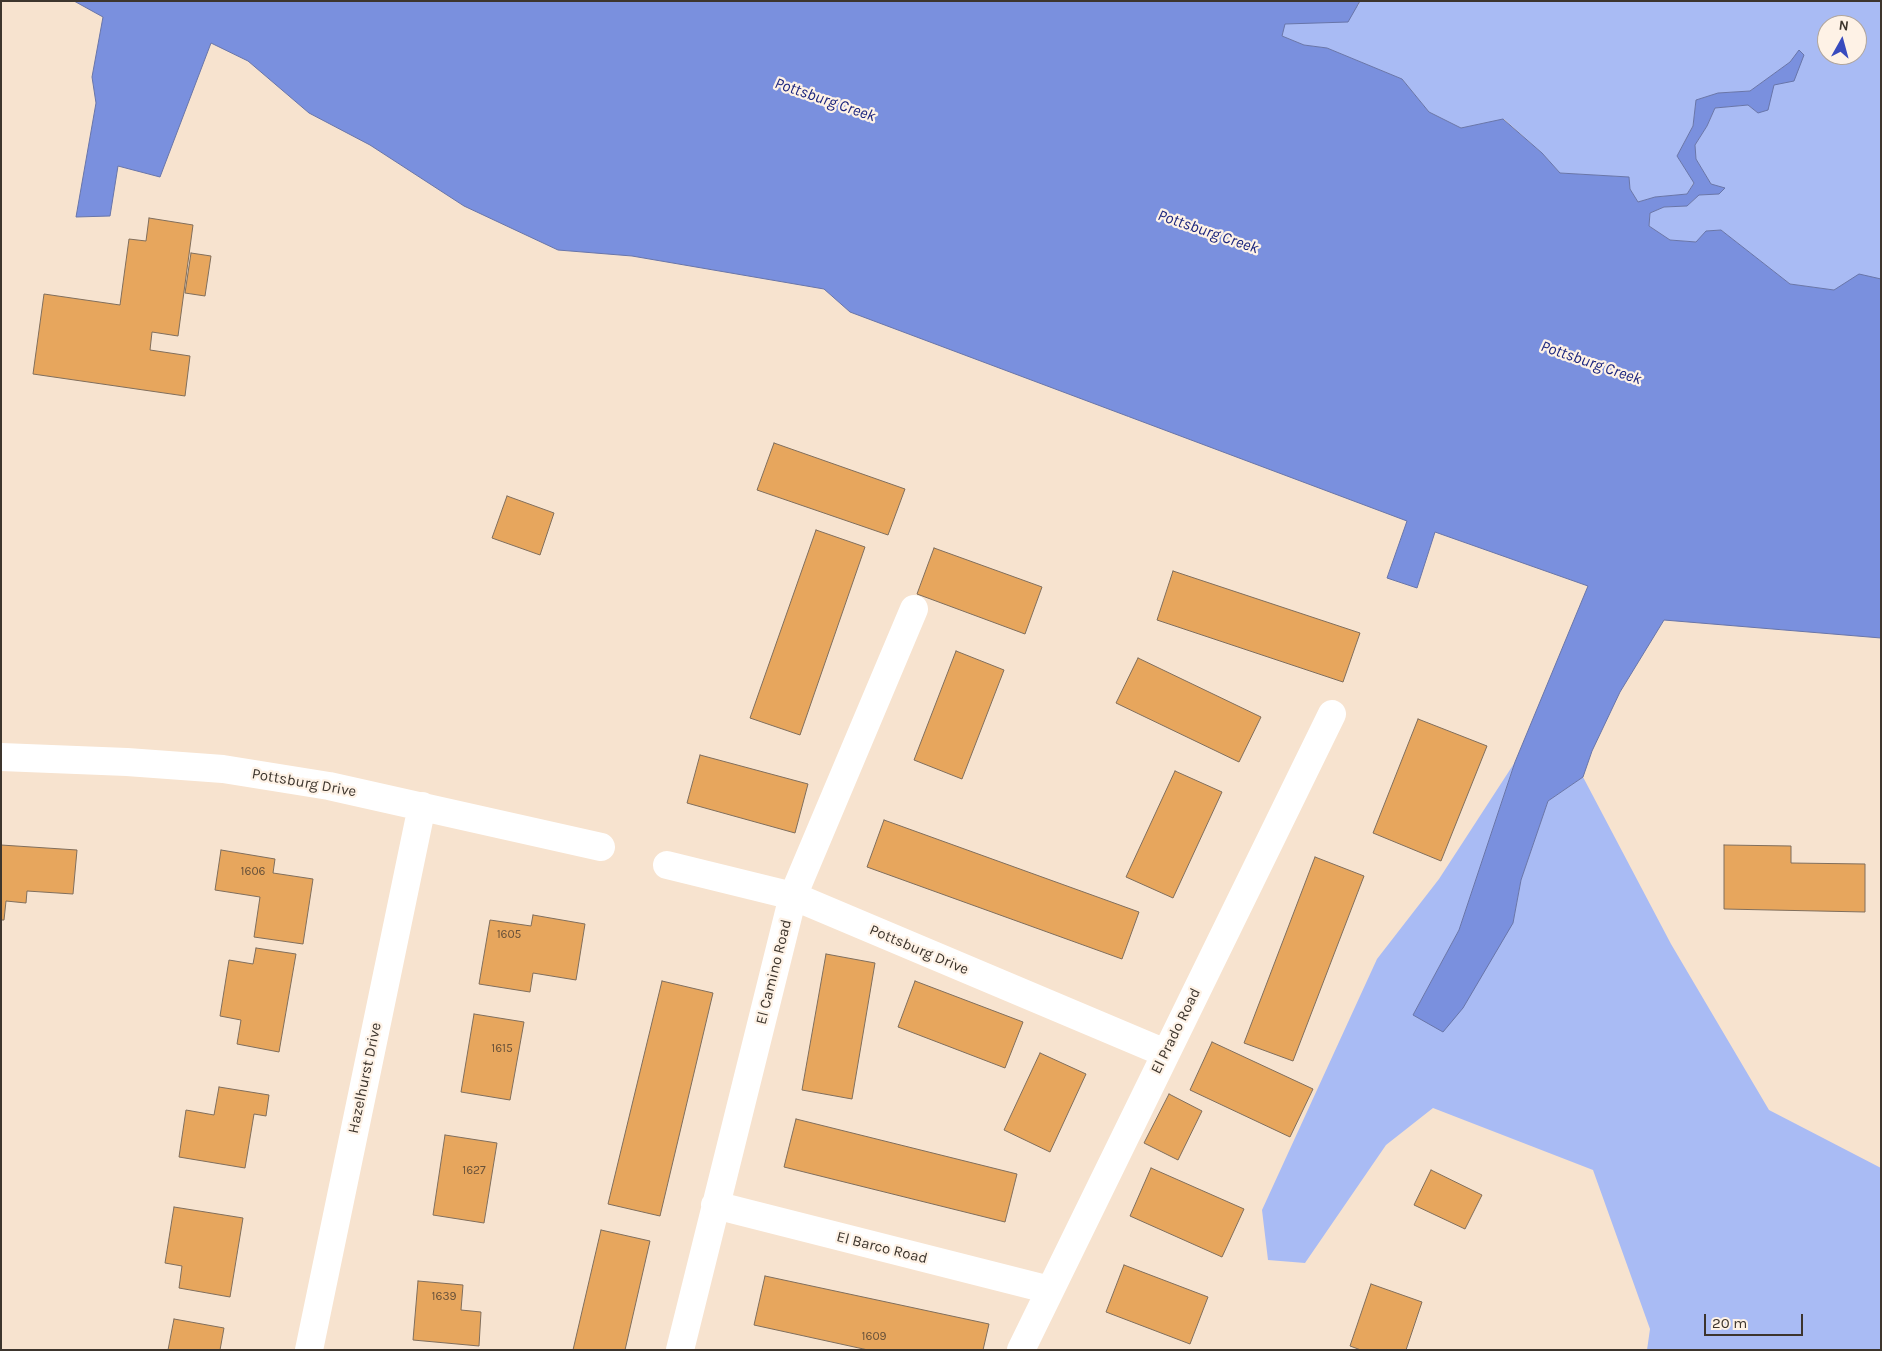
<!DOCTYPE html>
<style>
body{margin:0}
#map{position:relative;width:1882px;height:1351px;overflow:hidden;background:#f7e3cf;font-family:Karla,sans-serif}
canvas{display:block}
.frame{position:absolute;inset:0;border:2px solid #3d352d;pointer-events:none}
.north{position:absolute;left:1817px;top:15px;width:50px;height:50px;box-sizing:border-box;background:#fef2e6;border:1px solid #b1a69c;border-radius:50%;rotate:7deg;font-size:14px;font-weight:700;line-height:20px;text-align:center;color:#3d352d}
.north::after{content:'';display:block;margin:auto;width:18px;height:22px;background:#384bbe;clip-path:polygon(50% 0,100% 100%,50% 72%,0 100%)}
.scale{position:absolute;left:1704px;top:1314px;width:99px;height:22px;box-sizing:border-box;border:2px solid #3d352d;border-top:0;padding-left:6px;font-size:15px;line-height:18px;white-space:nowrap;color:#3d352d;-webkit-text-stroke:4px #fef2e6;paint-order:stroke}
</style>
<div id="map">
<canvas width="1882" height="1351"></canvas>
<div class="frame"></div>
<div class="north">N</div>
<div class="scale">20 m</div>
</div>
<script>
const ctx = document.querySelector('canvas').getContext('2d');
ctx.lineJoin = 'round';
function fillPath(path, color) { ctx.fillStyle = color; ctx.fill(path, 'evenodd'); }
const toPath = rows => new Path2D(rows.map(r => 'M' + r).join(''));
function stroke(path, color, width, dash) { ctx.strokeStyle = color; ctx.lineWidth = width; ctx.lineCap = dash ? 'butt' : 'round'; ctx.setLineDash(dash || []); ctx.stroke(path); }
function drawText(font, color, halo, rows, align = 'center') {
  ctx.font = font + ' Karla,sans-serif'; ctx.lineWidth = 4.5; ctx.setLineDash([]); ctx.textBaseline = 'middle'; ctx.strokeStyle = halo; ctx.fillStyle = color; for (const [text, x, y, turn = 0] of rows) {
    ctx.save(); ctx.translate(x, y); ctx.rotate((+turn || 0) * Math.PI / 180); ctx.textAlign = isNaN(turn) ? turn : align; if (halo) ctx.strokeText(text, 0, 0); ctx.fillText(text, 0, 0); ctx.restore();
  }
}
const green = toPath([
 [1360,1,1881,1,1881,279,1859,275,1834,290,1790,284,1721,230,1706,231,1697,242,1670,240,1649,226,1650,213,1664,207,1687,206,1699,195,1719,194,1724,188,1711,184,1696,159,1695,145,1707,126,1715,108,1748,105,1758,113,1774,85,1798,50,1790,62,1750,91,1718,93,1696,100,1693,126,1677,156,1694,182,1687,194,1655,197,1638,202,1630,189,1629,177,1560,173,1542,153,1504,119,1461,128,1429,112,1402,79,1327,48,1304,45,1282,36,1284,24,1358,6],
 [1827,25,1857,25,1857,55,1827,55],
 [1515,762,1459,930,1413,1015,1513,923,1521,880,1548,801,1583,777,1671,944,1769,1110,1881,1168,1881,1350,1647,1350,1650,1329,1593,1170,1433,1108,1386,1145,1305,1263,1268,1260,1262,1210,1377,959,1439,879]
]);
const water = toPath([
 [74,1,1360,1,1348,22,1285,24,1282,36,1304,45,1327,48,1402,79,1429,112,1461,128,1503,119,1542,153,1560,173,1629,177,1630,189,1638,202,1655,197,1687,194,1694,183,1677,156,1693,126,1696,100,1718,93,1750,91,1790,62,1799,50,1804,55,1794,81,1774,85,1768,110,1758,113,1748,105,1715,108,1707,126,1695,145,1696,159,1711,184,1725,188,1719,194,1699,195,1687,206,1664,207,1650,213,1649,226,1670,240,1696,242,1706,231,1721,230,1790,284,1834,290,1859,274,1881,279,1881,638,1664,620,1620,692,1592,751,1583,777,1548,801,1521,880,1513,923,1463,1008,1443,1032,1413,1015,1459,930,1515,762,1588,586,1435,532,1417,588,1387,578,1407,521,850,312,824,289,632,256,558,250,464,206,370,145,309,113,248,61,211,43,160,177,118,166,110,216,76,217,96,103,92,77,103,17,74,1]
]);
const building = toPath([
 [149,218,193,225,178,336,152,332,150,350,190,356,185,396,33,374,44,294,120,305,129,239,146,241,149,218],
 [191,253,211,256,205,296,185,293,191,253],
 [774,443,905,489,888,535,757,490,774,443],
 [507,496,554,513,540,555,492,538,507,496],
 [816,530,865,547,800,735,750,718,816,530],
 [934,548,1042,587,1025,634,917,594,934,548],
 [1173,571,1360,633,1343,682,1157,620,1173,571],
 [956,651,1004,670,962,779,914,760,956,651],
 [1138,658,1261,717,1239,762,1116,703,1138,658],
 [1418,719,1487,746,1441,861,1373,833,1418,719],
 [700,755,808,784,795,833,687,803,700,755],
 [1175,771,1222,792,1173,898,1126,877,1175,771],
 [884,820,1139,912,1122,959,867,867,884,820],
 [1,845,77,850,73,894,27,891,26,903,6,901,4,920,1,920,1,845],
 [1724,845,1791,846,1791,863,1865,864,1865,912,1724,909,1724,845],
 [221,850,275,859,273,873,313,879,303,944,254,937,260,897,215,890,221,850],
 [1315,857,1364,876,1293,1061,1244,1043,1315,857],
 [533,915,585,924,576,980,533,973,530,992,479,984,490,920,531,926,533,915],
 [256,948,296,954,279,1052,237,1044,241,1020,220,1016,229,960,253,964,256,948],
 [826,954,875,963,852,1099,802,1090,826,954],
 [662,981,713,993,660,1216,608,1204,662,981],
 [915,981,1023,1022,1005,1068,898,1027,915,981],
 [474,1014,524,1022,510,1100,461,1092,474,1014],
 [1212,1042,1313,1089,1290,1137,1190,1090,1212,1042],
 [1040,1053,1086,1074,1050,1152,1004,1130,1040,1053],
 [219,1087,269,1095,266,1116,254,1114,245,1168,179,1157,186,1110,214,1115,219,1087],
 [1169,1094,1202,1111,1178,1160,1144,1143,1169,1094],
 [796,1119,1017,1174,1005,1222,784,1167,796,1119],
 [445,1135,497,1143,484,1223,433,1215,445,1135],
 [1151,1168,1244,1209,1222,1257,1130,1216,1151,1168],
 [1431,1170,1482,1195,1465,1229,1414,1205,1431,1170],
 [174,1207,243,1218,230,1297,179,1288,182,1266,165,1263,174,1207],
 [601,1230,650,1241,625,1350,573,1350,601,1230],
 [1124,1265,1208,1297,1190,1344,1106,1312,1124,1265],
 [765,1276,989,1324,983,1350,868,1350,754,1325,765,1276],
 [418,1281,463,1285,461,1310,481,1312,479,1346,413,1340,418,1281],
 [1371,1284,1422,1302,1406,1350,1361,1350,1350,1346,1371,1284],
 [174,1319,224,1328,220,1350,168,1350,174,1319]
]);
const minor = toPath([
 [1,757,127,762,223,769,329,786,601,847],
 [667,865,793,896,1165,1053],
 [715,1205,1050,1290],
 [309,1350,422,806],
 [680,1350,793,896,914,609],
 [1021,1350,1332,714]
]);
const numberNames = [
 ["1606",253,872],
 ["1605",509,935],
 ["1615",502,1049],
 ["1627",474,1171],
 ["1639",444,1297],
 ["1609",874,1337]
];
const streetNames = [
 ["Pottsburg Drive",304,783,10],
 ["Pottsburg Drive",919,950,23],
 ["El Camino Road",774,972,-76],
 ["El Prado Road",1176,1031,-64],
 ["Hazelhurst Drive",365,1078,-78],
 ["El Barco Road",882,1248,14]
];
const waterNames = [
 ["Pottsburg Creek",825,100,19],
 ["Pottsburg Creek",1208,232,19],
 ["Pottsburg Creek",1591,363,19]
];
fillPath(green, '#a9bbf4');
fillPath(water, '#7a90de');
stroke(water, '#6875a9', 1);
fillPath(building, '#e7a65d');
stroke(building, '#806e5c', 1);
stroke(minor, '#fff', 28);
drawText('12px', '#685139', null, numberNames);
drawText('15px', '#3d352d', '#fef2e6', streetNames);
drawText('italic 16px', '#1b257e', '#fef2e6', waterNames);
</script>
